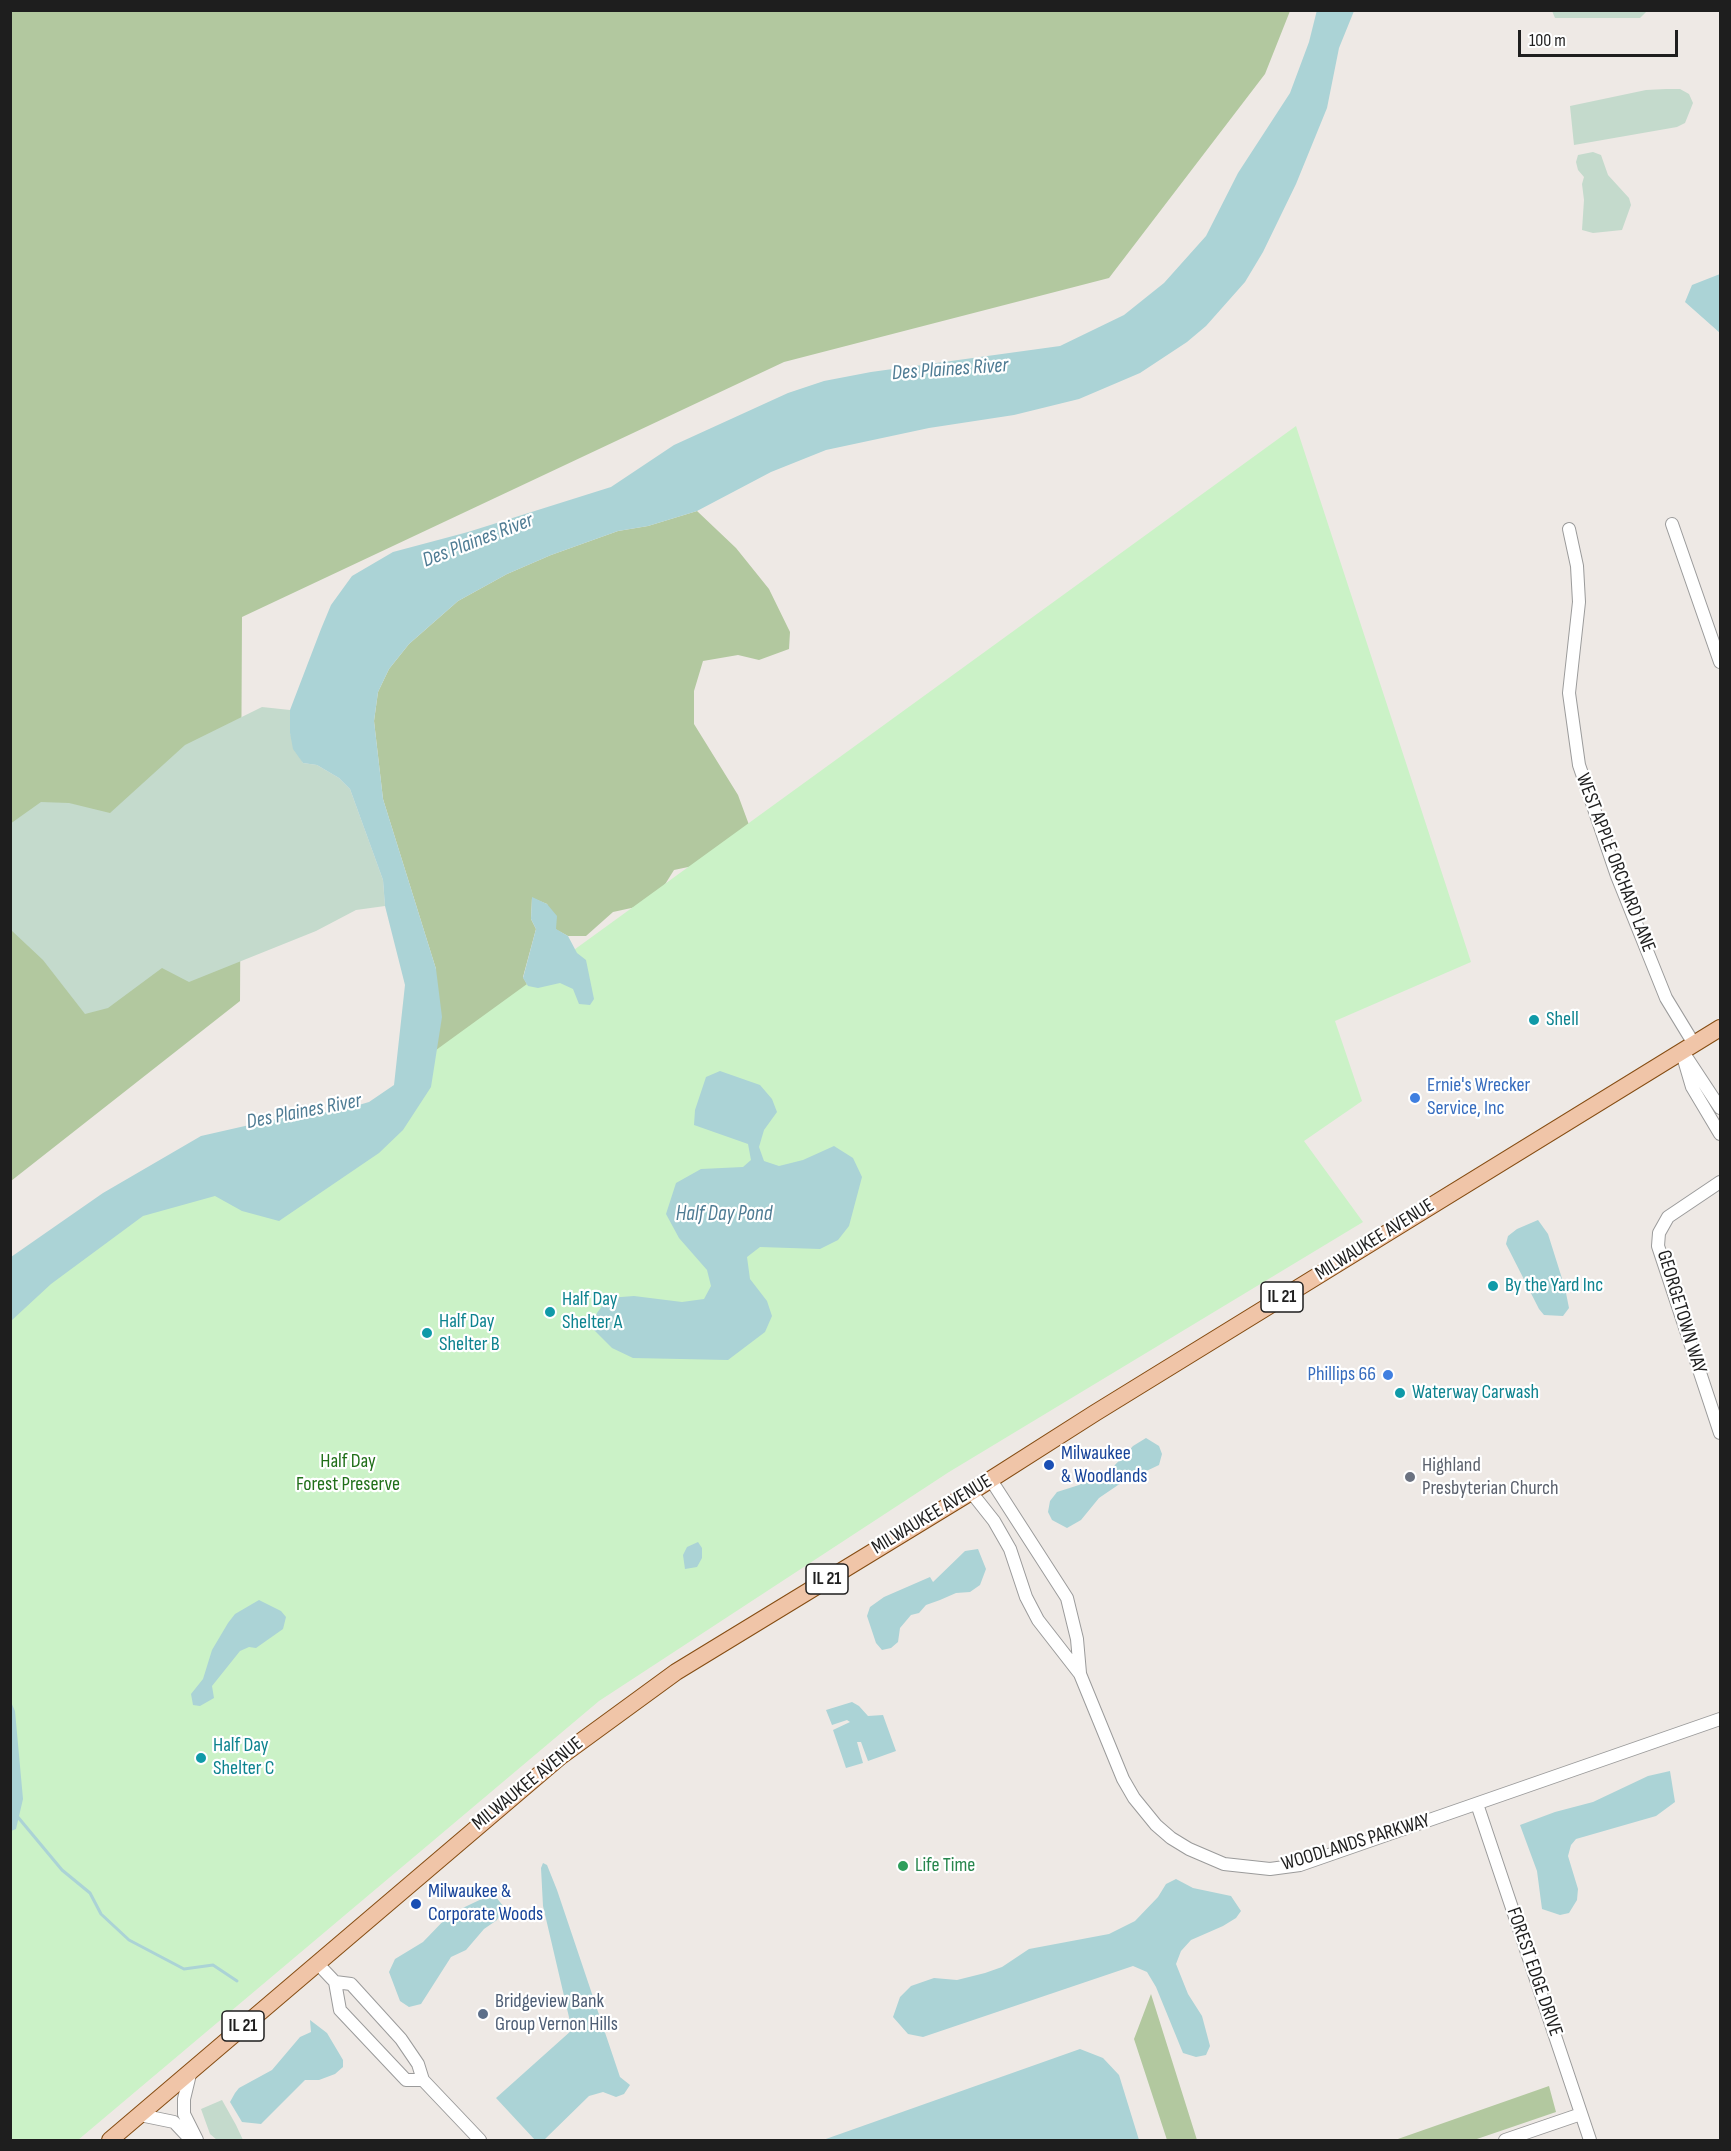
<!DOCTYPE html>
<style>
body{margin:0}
#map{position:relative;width:1731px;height:2151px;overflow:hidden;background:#eee9e5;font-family:"Sofia Sans Condensed",sans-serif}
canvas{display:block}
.frame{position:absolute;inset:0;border:12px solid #1e1e1e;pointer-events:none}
.scale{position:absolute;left:1518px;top:30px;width:160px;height:27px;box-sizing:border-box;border:3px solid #1e1e1e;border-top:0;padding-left:8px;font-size:18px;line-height:21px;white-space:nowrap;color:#1e1e1e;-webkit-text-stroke:4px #fff;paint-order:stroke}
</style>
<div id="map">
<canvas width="1731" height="2151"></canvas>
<div class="frame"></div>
<div class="scale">100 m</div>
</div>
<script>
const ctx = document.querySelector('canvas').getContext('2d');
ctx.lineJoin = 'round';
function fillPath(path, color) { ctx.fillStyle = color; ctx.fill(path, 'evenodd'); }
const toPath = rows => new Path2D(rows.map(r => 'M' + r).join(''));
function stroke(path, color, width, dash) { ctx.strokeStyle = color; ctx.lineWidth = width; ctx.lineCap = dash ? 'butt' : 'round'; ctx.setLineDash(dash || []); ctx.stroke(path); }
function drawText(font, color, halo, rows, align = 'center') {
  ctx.font = font + ' "Sofia Sans Condensed",sans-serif'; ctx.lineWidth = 4.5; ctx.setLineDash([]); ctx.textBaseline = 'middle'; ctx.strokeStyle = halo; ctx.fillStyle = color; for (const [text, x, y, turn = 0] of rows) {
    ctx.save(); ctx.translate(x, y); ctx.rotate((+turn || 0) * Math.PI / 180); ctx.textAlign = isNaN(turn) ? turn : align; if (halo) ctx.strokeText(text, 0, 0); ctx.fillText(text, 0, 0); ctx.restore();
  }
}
const forest = toPath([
 [11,11,1290,11,1265,74,1109,278,784,362,242,617,240,1001,11,1181],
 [697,511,736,548,769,589,790,632,789,649,759,660,738,655,703,661,694,691,694,724,738,795,759,852,674,870,659,894,645,905,613,912,586,936,568,936,555,929,547,904,532,898,531,919,536,929,523,977,528,986,78,2140,11,2140,379,1153,436,969,383,799,374,721,378,692,389,669,409,644,458,601,507,574,551,555,618,531,648,526],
 [1151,1994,1197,2140,1167,2140,1134,2039],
 [1549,2086,1556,2112,1474,2140,1395,2140]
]);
const wetland = toPath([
 [1552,11,1552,10,1647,11,1640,18,1555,18],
 [1666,89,1680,89,1689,94,1693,103,1685,123,1677,127,1574,145,1570,106,1646,90],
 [1593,152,1601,155,1608,175,1629,198,1631,205,1622,230,1593,233,1582,230,1584,200,1582,184,1584,177,1578,170,1576,162,1578,155],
 [262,707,290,710,290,733,303,763,317,765,339,778,350,789,383,880,385,906,356,910,316,931,189,982,162,968,108,1008,85,1014,43,960,11,930,10,824,41,802,69,803,110,813,185,745],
 [222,2100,236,2125,243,2140,217,2140,210,2134,201,2109]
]);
const park = toPath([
 [1296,426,1471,962,1335,1021,1362,1101,1304,1141,1363,1222,949,1472,599,1701,78,2140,11,2140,10,1302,100,1226,378,1121,425,1058]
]);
const water = toPath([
 [1317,10,1354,11,1339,48,1327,108,1296,184,1263,252,1245,282,1206,326,1187,342,1140,373,1079,399,1014,415,929,428,826,450,771,472,697,511,648,526,618,531,551,555,507,574,458,601,409,644,389,669,378,692,374,721,383,799,436,969,442,1017,431,1087,403,1130,379,1153,279,1221,242,1211,215,1196,143,1216,51,1284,11,1321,11,1257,103,1193,201,1136,302,1113,335,1112,369,1102,394,1085,405,985,385,906,383,880,350,789,339,778,317,765,303,763,293,749,290,733,290,710,321,629,331,605,352,576,393,552,468,532,611,487,674,445,788,393,824,381,871,372,1060,346,1124,315,1164,283,1206,236,1238,173,1290,93,1309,42],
 [1720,274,1720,333,1685,302,1692,285],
 [532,897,547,904,557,916,556,929,568,936,577,953,586,960,594,999,590,1005,579,1004,573,989,560,983,538,988,528,986,523,978,536,929,531,919],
 [720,1071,760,1085,772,1099,777,1112,764,1130,759,1147,764,1161,779,1166,803,1160,834,1146,853,1158,862,1177,849,1226,838,1240,820,1249,760,1247,747,1257,750,1279,767,1301,772,1316,765,1332,728,1360,633,1358,612,1348,593,1329,597,1313,608,1298,634,1296,682,1302,704,1299,711,1286,707,1270,679,1238,666,1214,676,1183,701,1169,743,1167,751,1160,748,1144,694,1125,695,1110,706,1077],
 [1538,1220,1548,1234,1565,1288,1569,1308,1563,1316,1544,1315,1539,1309,1506,1244,1508,1236,1517,1229],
 [1146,1438,1159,1446,1162,1454,1159,1465,1121,1483,1099,1498,1081,1520,1067,1528,1052,1520,1048,1512,1050,1501,1057,1492,1079,1485,1113,1467,1133,1446],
 [698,1542,702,1548,702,1558,697,1567,685,1569,683,1555,687,1547],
 [978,1549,986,1569,980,1585,970,1592,956,1593,940,1600,926,1605,919,1613,911,1615,900,1628,898,1642,891,1648,882,1650,876,1643,867,1616,870,1607,884,1597,930,1577,933,1582,965,1551],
 [259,1600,281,1611,286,1617,283,1629,256,1648,249,1647,240,1651,212,1686,214,1698,200,1706,193,1705,191,1694,203,1679,212,1650,228,1623,235,1614],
 [10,1700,15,1711,23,1799,16,1829,11,1831],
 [852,1702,859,1706,868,1716,883,1715,896,1751,868,1761,861,1742,857,1742,863,1763,846,1768,833,1730,850,1722,847,1720,832,1725,826,1710],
 [1670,1771,1675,1802,1656,1816,1576,1839,1571,1845,1568,1856,1578,1889,1577,1900,1569,1913,1560,1915,1542,1909,1537,1871,1520,1825,1555,1812,1593,1802,1648,1776],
 [543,1863,547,1865,557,1890,620,2077,630,2085,624,2094,616,2097,603,2092,589,2096,544,2140,535,2140,496,2098,572,2030,543,1906,541,1868],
 [1176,1879,1193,1888,1231,1896,1241,1911,1236,1918,1223,1926,1191,1940,1181,1951,1176,1964,1188,1994,1202,2016,1210,2046,1206,2055,1196,2057,1183,2053,1156,1987,1147,1972,1133,1966,923,2037,908,2034,893,2017,900,1997,911,1986,934,1978,957,1980,985,1973,1002,1967,1029,1949,1109,1934,1135,1921,1158,1897,1166,1884],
 [488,1896,495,1896,504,1907,497,1920,484,1929,466,1950,451,1957,421,2004,409,2007,400,2001,389,1972,395,1959,423,1942,450,1914],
 [310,2020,327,2033,343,2060,343,2067,335,2074,319,2080,305,2080,261,2124,242,2122,230,2102,235,2093,239,2088,272,2070,300,2037,311,2032],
 [1080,2049,1103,2058,1119,2075,1139,2140,823,2140]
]);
const stream = toPath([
 [17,1816,62,1870,90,1893,101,1914,129,1940,184,1969,213,1965,237,1981]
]);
const minor = toPath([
 [1672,524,1720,662],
 [1569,529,1577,566,1579,602,1569,693,1579,765,1617,876,1666,998,1694,1044],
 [1682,1053,1692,1087,1720,1134],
 [1687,1058,1720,1108],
 [1720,1182,1668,1217,1659,1233,1658,1246,1720,1433],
 [991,1480,1067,1598,1077,1639,1080,1673],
 [971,1492,994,1521,1010,1549,1026,1597,1038,1620,1080,1674,1123,1779,1134,1798,1156,1825,1171,1838,1189,1849,1224,1864,1270,1869,1300,1865,1720,1719],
 [1477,1804,1590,2140],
 [318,1964,335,1982,340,2010,406,2080,423,2080,418,2064,401,2039,351,1984,335,1982],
 [191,2070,184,2099,184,2114,197,2140],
 [423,2080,480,2140],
 [140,2115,174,2122,190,2139],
 [1505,2140,1581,2114]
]);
const major = toPath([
 [110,2140,561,1756,676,1672,971,1492,1095,1413,1720,1028]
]);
const markers = [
 [1534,1020,6,"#0f9aa8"],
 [1415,1098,6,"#3f7fe0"],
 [1493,1286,6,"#0f9aa8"],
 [550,1312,6,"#0f9aa8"],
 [427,1333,6,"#0f9aa8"],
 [1388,1375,6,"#3f7fe0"],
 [1400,1393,6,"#0f9aa8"],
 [1049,1465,6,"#1a4fb4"],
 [1410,1477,6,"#6b7280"],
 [201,1758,6,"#0f9aa8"],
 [903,1866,6,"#2e9e5b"],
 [416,1904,6,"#1a4fb4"],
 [483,2014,6,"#5c6f8a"]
];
const shields = [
 [1282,1297,42],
 [827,1579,42],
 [243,2026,42]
];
const shieldNames = [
 ["IL 21",1282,1297],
 ["IL 21",827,1579],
 ["IL 21",243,2026]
];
const streetNames = [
 ["WEST APPLE ORCHARD LANE",1615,863,69],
 ["MILWAUKEE AVENUE",1375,1240,-32],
 ["GEORGETOWN WAY",1681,1312,73],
 ["MILWAUKEE AVENUE",932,1515,-31],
 ["MILWAUKEE AVENUE",528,1784,-39],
 ["WOODLANDS PARKWAY",1356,1843,-17],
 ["FOREST EDGE DRIVE",1534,1972,71]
];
const cultureNames = [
 ["Shell",1546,1020],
 ["By the Yard Inc",1505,1286],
 ["Half Day",562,1300],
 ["Shelter A",562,1323],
 ["Half Day",439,1322],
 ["Shelter B",439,1345],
 ["Waterway Carwash",1412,1393],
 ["Half Day",213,1746],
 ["Shelter C",213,1769]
];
const shopNames = [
 ["Ernie's Wrecker",1427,1086],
 ["Service, Inc",1427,1109],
 ["Phillips 66",1376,1375,"right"]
];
const transitNames = [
 ["Milwaukee",1061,1454],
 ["& Woodlands",1061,1477],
 ["Milwaukee &",428,1892],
 ["Corporate Woods",428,1915]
];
const parkNames = [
 ["Half Day",348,1462],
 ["Forest Preserve",348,1485]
];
const worshipNames = [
 ["Highland",1422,1466],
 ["Presbyterian Church",1422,1489]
];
const leisureNames = [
 ["Life Time",915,1866]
];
const serviceNames = [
 ["Bridgeview Bank",495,2002],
 ["Group Vernon Hills",495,2025]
];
const waterNames = [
 ["Des Plaines River",950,370,-4],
 ["Des Plaines River",478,541,-21],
 ["Des Plaines River",304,1112,-11],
 ["Half Day Pond",724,1215]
];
fillPath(forest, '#b2c89f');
fillPath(wetland, '#c4dacc');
fillPath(park, '#cbf2c7');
fillPath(water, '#abd3d6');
stroke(stream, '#abd3d6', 3);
stroke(minor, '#9b9b9b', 14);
stroke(major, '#854c12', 18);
stroke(minor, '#fff', 12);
stroke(major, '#f0c5a8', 16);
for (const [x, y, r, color] of markers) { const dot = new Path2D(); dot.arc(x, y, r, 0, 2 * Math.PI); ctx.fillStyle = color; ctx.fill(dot); stroke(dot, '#fff', 2); }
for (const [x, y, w] of shields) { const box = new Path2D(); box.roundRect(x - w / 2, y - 15, w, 30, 4.5); ctx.fillStyle = '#fff'; ctx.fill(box); stroke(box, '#1e1e1e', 1.5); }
drawText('bold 18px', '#1e1e1e', null, shieldNames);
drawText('20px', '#1e1e1e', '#fff', streetNames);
drawText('20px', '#0d838f', '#fff', cultureNames, 'left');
drawText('20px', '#366cbe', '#fff', shopNames, 'left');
drawText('20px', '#164399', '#fff', transitNames, 'left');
drawText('20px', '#206f19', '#fff', parkNames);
drawText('20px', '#5b616d', '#fff', worshipNames, 'left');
drawText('20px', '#27864d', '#fff', leisureNames, 'left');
drawText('20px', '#4e5e75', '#fff', serviceNames, 'left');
drawText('italic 21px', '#4f7c94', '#fff', waterNames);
</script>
